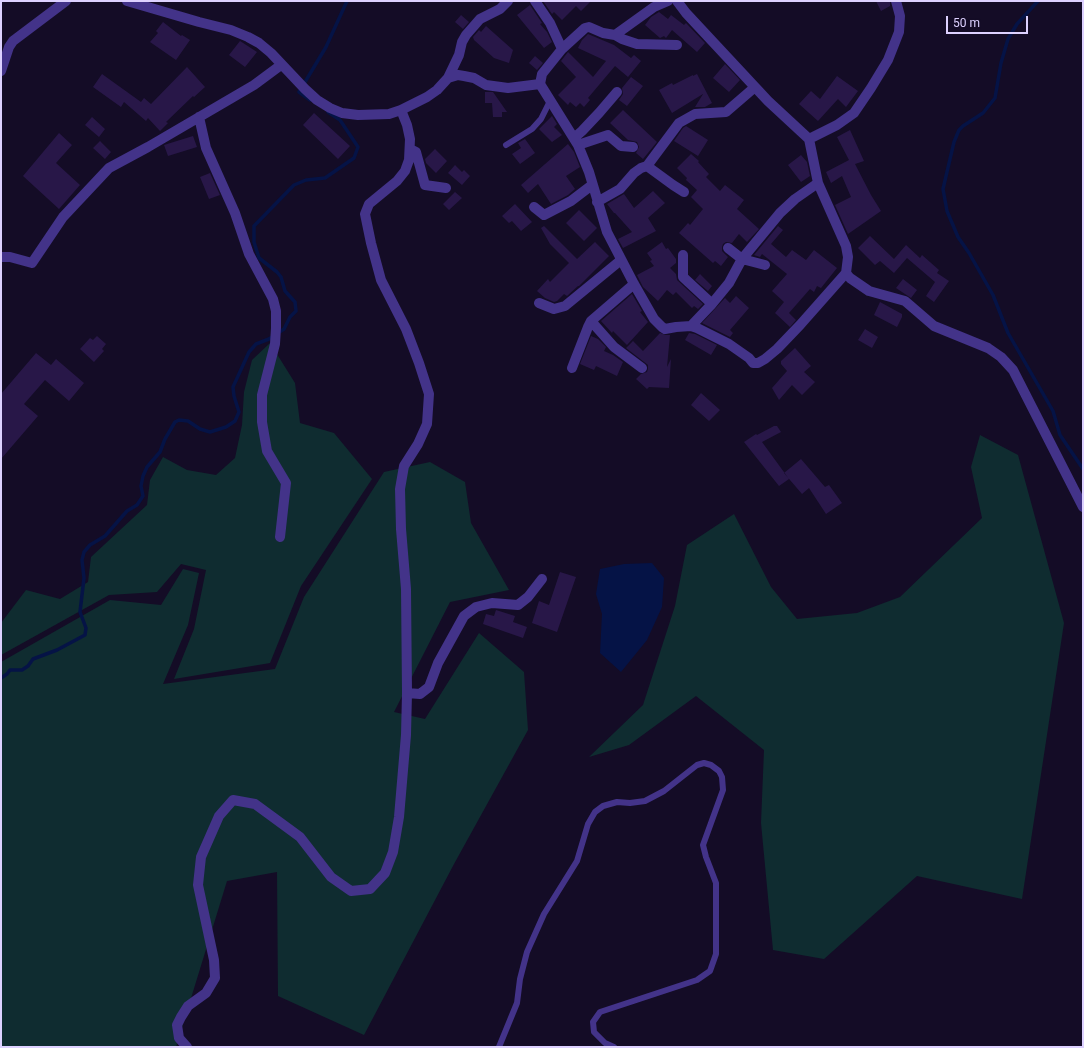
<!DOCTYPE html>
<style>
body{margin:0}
#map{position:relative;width:1084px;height:1048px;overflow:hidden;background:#140c26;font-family:Roboto,sans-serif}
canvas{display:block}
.frame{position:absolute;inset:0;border:2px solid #ddd1ff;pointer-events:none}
.scale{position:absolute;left:946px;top:16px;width:82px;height:18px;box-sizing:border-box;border:2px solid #ddd1ff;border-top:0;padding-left:5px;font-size:12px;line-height:14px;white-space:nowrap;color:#ddd1ff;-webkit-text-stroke:3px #140c26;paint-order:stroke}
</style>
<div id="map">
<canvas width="1084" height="1048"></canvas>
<div class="frame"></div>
<div class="scale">50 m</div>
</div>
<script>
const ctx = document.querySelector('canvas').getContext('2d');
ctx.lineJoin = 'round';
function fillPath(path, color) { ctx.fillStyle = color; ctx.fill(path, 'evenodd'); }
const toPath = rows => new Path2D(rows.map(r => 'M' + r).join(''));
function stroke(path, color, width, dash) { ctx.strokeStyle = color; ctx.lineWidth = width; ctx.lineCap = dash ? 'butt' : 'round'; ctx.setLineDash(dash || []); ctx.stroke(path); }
const green = toPath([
 [270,343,295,383,300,423,334,433,372,479,301,586,270,663,174,679,194,629,206,570,181,564,157,592,109,595,1,655,1,623,26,590,60,599,88,582,91,557,147,505,150,480,163,457,187,470,216,475,235,458,242,425,244,392,252,360],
 [980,435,1018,455,1064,623,1022,899,917,876,824,959,773,950,761,823,764,750,696,696,629,745,589,757,643,705,675,606,687,545,734,514,771,587,797,619,857,613,900,597,982,518,971,467],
 [430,462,465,482,471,523,509,590,450,602,394,712,425,719,479,633,524,672,528,730,454,864,364,1035,278,996,277,872,227,881,176,1047,1,1047,1,662,110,600,161,605,183,569,199,573,188,625,163,684,275,669,304,597,384,472]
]);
const water = toPath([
 [652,563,664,578,662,607,647,640,621,672,600,653,602,614,596,594,600,569,624,564]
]);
const stream = toPath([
 [1038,1,1017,24,1008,39,1001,63,995,98,983,113,963,126,959,130,954,142,943,189,947,211,958,237,969,253,993,295,1008,333,1053,411,1060,435,1083,469],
 [310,100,299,92,326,47,347,1],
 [1,678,7,674,10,670,22,670,28,666,33,659,57,650,85,635,86,628,80,612,84,578,82,560,84,552,90,545,105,536,127,511,137,505,143,496,141,486,143,476,147,467,160,452,165,439,175,422,179,420,188,421,200,429,210,432,226,427,235,421,239,412,234,396,233,387,249,352,256,344,269,339,284,329,290,317,296,311,295,302,285,291,281,277,277,272,259,258,254,242,254,226,294,185,306,180,325,178,354,158,358,147,340,120,328,112]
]);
const building = toPath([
 [543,1,591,1,581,11,576,6,562,20,554,12,552,14],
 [876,1,890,1,890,6,881,11],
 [530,5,542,23,540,24,547,32,552,42,544,48,517,15],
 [659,12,668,19,671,15,684,25,686,23,705,43,697,52,672,30,666,38,664,36,660,38,645,25,651,17],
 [461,15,469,22,463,29,455,22],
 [163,22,181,36,182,35,190,40,176,60,150,42,158,33,156,31],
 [486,26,513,50,509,63,494,58,474,40,473,37,479,30,481,32],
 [588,34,614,45,631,58,634,55,641,61,628,77,615,66,588,98,590,100,584,107,580,103,576,107,570,102,568,105,558,95,576,77,561,61,568,52,593,77,606,61,578,48,582,40],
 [240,41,257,52,245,67,229,55],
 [535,56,543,63,537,70,529,63],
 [725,64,740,80,729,92,713,78],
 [187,67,205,87,194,97,193,96,166,122,168,123,160,131,148,118,146,121,124,102,121,107,93,87,102,74,141,102,144,98,151,104],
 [697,74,712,103,705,107,695,107,703,94,672,113,659,90,672,83,673,85,693,75,693,76],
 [837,76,858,91,846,107,838,99,818,121,799,104,811,91,820,99],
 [631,77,643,86,627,106,619,100,623,94,622,88],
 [485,92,493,92,507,112,502,112,502,117,493,117,492,103,485,103],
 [623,110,657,142,643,159,636,153,639,147,637,142,628,140,610,123],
 [314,113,350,146,338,159,303,125],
 [552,116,557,124,554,127,562,135,552,142,539,129],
 [92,117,105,129,99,137,85,125],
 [686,126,708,140,698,156,674,141,683,128],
 [850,130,864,161,855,164,871,195,881,211,848,234,835,205,851,197,842,176,831,183,826,172,849,160,837,137],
 [59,133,72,145,56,163,80,185,59,209,23,176],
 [193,136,197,147,168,156,164,145],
 [525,139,535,153,520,164,512,154,521,148,518,143],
 [100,141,111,152,105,159,93,148],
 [568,144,574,152,580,167,566,176,575,189,568,195,551,204,538,184,528,193,521,185],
 [435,149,447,161,436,173,426,163,425,159],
 [691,154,699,161,698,162,709,174,706,177,720,191,725,185,744,200,737,209,759,229,747,242,739,234,732,243,726,242,723,244,722,247,722,251,728,257,721,266,715,261,713,263,679,233,688,223,690,225,703,209,691,197,697,190,686,180,687,178,677,168],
 [801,155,807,162,810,176,801,182,788,165],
 [455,165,462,172,464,170,470,176,462,185,448,173],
 [210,173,220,195,209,199,200,177],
 [653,191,665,203,648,218,656,231,623,248,618,239,632,232,615,213,614,213,607,204,624,194,634,208],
 [455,192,462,198,449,210,443,204],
 [515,204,532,222,521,231,512,221,509,223,502,216],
 [579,210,597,228,584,241,566,223],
 [544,226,577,259,595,242,609,256,579,286,578,286,567,296,564,294,557,301,554,302,545,298,537,291,548,279,550,282,569,263,550,244,541,228],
 [778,226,783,230,771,244,786,257,792,250,806,260,814,250,837,268,821,288,817,286,814,292,810,289,789,313,796,320,790,327,775,313,784,302,772,291,787,274,762,254,760,257,754,255],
 [870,236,894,259,906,245,920,258,922,255,939,270,937,273,949,281,934,302,926,296,935,282,907,258,894,273,880,261,875,265,858,248],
 [662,242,666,249,668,248,676,259,676,263,670,268,676,274,677,280,703,304,698,309,694,306,692,308,676,292,673,295,667,290,658,301,643,287,637,275,654,266,650,261,652,260,647,253],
 [700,274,712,286,708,291,695,280],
 [903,279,917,290,911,298,896,288],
 [632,294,642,311,640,312,648,322,627,345,613,331,612,333,601,321],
 [736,296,749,308,730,330,733,333,730,337,702,323,725,298,730,303],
 [880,302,902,314,902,317,897,327,874,315],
 [865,329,878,337,872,348,858,340],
 [660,333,666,335,670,335,667,367,671,359,669,388,649,387,647,389,636,379,641,374,647,372,648,369,648,365,626,348,633,341,643,351],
 [689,333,695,334,717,345,711,355,685,340],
 [97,336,106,344,102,349,104,351,94,362,80,349,90,338,93,340],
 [591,336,598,339,606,347,604,351,613,355,623,362,617,376,596,366,594,370,580,364],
 [795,348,811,366,804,372,815,382,802,395,792,385,779,400,772,388,787,371,781,364,781,361],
 [36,353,51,365,56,359,84,383,69,401,45,380,24,404,38,416,1,459,1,394],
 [701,393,720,410,709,421,691,405],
 [774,426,777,426,781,432,762,442,789,479,779,486,744,442,756,434,757,435],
 [801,459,825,487,829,485,842,503,826,514,809,488,802,494,784,473],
 [560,572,576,577,557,632,532,623,539,601,549,605],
 [496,610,515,616,513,622,527,627,523,638,483,624,486,614,494,616]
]);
const lane = toPath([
 [506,145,532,129,541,119,549,103,551,101],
 [499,1047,517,1003,520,979,527,952,544,914,577,861,588,824,595,812,603,806,617,802,630,803,645,801,664,791,697,765,704,763,711,765,719,771,722,777,723,790,703,845,706,857,716,883,716,954,710,971,697,980,600,1012,593,1022,594,1032,605,1043,614,1047]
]);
const street = toPath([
 [127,1,199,22,231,30,248,37,259,43,271,53,305,89,317,100,330,108,342,113,358,115,389,114,401,110,427,97,437,90,448,78,459,55,462,42,466,35,480,19,500,9,508,1],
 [535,1,550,23,562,49],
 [615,35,654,7,668,1],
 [1,71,9,47,13,41,66,1],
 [448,78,458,75,464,76,474,78,486,85,508,88,540,84,578,145,589,172,607,232,634,284,654,319,662,327,665,329,676,327,691,326,697,328,729,344,749,358,753,363,758,363,765,359,777,349,800,325,846,273,848,257,846,246,818,183,809,139,768,101,686,13,677,1],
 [540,84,542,74,562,49,585,28,589,27,603,33,615,35,622,39,637,44,677,45],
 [199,117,206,148,235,213,249,254,273,299,276,311,276,328,275,344,262,395,262,422,267,451,286,483,280,537],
 [574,138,582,131,599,113,617,92],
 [809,139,837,125,854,113,871,88,888,60,899,32,900,16,896,1],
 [578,145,608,135,621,146,633,147],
 [410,149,416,152,425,185,446,188],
 [647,166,673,185,684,192],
 [597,202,620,189,634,173,641,168,647,166,679,123,695,114,726,112,755,87],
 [534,207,544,215,571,201,592,185],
 [728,248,742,259,765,265],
 [683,255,683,277,711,303,711,305],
 [1,257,10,257,32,263,63,217,109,168,148,147,254,85,281,65],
 [846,273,850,278,869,291,905,301,934,326,988,348,1001,357,1013,370,1083,507],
 [539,303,554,309,565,306,621,260],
 [591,321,614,347,642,368],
 [691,326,711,305,729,283,742,259,780,213,795,199,818,183],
 [572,368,588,327,591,321,634,284],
 [407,693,420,694,429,687,438,663,464,616,476,607,492,603,518,605,528,597,542,579],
 [187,1047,179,1038,177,1025,181,1017,188,1006,206,993,215,978,214,960,198,885,201,857,219,816,233,800,255,804,300,837,331,877,351,891,370,889,385,873,393,852,399,817,406,735,407,693,406,589,401,529,400,489,404,466,418,444,427,424,429,394,419,363,406,329,381,280,371,243,365,214,369,204,397,181,405,171,409,160,410,139,407,125,401,110]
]);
fillPath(green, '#0f2c30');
fillPath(water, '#051346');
stroke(stream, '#051346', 3.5);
fillPath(building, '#281748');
stroke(lane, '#433389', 6);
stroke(street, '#433389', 10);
</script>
